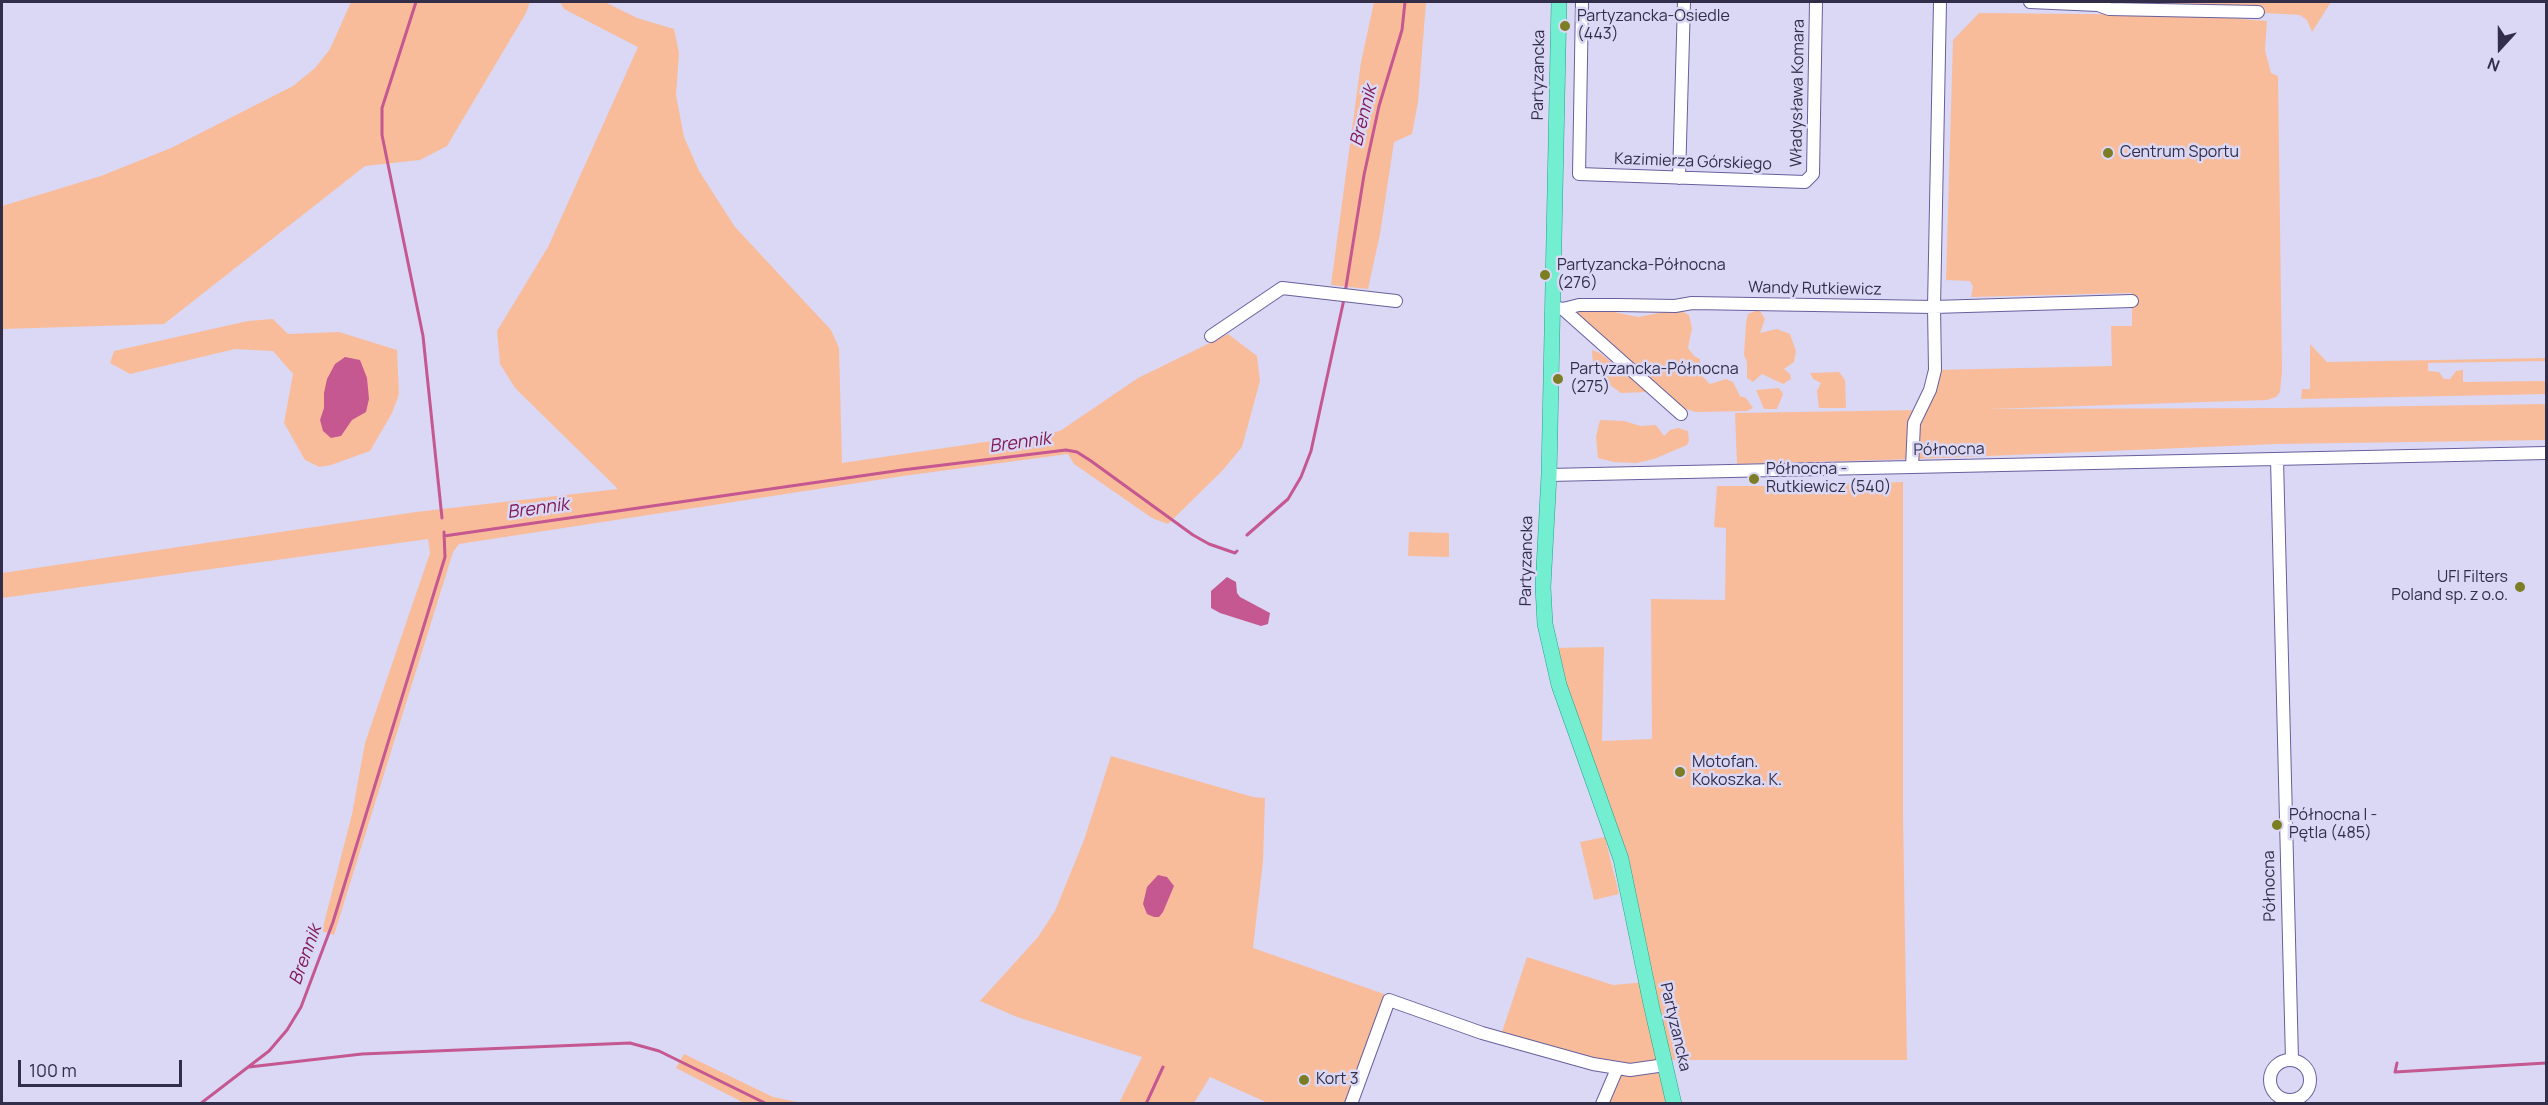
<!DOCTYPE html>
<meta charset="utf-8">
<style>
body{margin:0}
#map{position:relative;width:2548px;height:1105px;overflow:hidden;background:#dad8f5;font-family:Manrope,sans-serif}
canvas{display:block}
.frame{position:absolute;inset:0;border:3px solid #322e49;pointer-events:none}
.north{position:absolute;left:2470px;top:18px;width:60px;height:60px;-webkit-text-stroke:4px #dad8f5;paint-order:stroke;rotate:201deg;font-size:16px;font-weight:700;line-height:24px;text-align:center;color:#322e49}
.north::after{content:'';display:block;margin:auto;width:21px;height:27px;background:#322e49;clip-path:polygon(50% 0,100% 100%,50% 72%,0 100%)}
.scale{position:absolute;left:18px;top:1060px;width:164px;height:27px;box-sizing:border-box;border:3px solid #322e49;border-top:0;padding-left:8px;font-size:18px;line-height:21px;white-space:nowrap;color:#322e49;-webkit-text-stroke:4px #dad8f5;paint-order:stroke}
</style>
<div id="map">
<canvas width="2548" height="1105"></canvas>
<div class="frame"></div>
<div class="north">N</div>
<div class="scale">100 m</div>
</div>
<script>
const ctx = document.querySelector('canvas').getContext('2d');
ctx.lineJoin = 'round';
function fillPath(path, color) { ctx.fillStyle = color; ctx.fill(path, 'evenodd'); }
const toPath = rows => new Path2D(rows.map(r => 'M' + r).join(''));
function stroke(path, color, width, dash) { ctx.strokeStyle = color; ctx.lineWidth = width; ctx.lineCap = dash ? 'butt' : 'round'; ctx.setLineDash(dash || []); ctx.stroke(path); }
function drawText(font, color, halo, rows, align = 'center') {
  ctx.font = font + ' Manrope,sans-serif'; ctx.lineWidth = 5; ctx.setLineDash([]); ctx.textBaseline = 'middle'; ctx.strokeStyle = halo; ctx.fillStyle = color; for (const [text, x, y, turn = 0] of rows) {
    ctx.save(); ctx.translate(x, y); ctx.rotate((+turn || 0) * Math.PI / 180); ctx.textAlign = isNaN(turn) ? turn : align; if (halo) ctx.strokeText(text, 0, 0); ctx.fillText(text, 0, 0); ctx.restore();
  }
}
const green = toPath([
 [351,2,530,2,526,13,447,146,420,160,365,166,164,324,2,329,2,206,101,176,171,148,293,86,315,68,330,49],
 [560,2,605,2,637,18,674,29,679,53,676,95,684,137,699,171,735,227,831,330,839,348,842,463,1060,431,1138,378,1228,334,1257,356,1260,381,1242,447,1222,471,1168,524,1152,518,1074,464,1068,454,903,476,459,544,453,552,334,935,322,931,352,814,365,743,430,553,428,539,2,598,2,573,416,512,618,489,515,388,500,364,497,331,548,247,638,47,564,9],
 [1374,2,1426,3,1418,102,1412,134,1394,142,1380,234,1368,289,1331,285,1361,62],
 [2156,2,2331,2,2312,32,2307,20,2300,15,2156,7],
 [1979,13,2194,15,2267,21,2265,50,2271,73,2278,76,2282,371,2280,392,2276,397,2267,400,1989,409,2282,408,2546,404,2546,440,2277,444,1916,459,1737,464,1735,413,1920,410,1935,370,2112,366,2111,326,2132,326,2132,293,1971,297,1973,287,1970,281,1946,280,1953,40],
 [1573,311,1609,311,1638,317,1664,312,1683,312,1689,315,1692,328,1688,348,1694,356,1700,359,1700,373,1703,377,1710,384,1726,379,1733,382,1740,396,1746,398,1753,408,1747,411,1696,412,1679,407,1658,385,1636,369],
 [1755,311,1760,311,1765,319,1760,333,1777,329,1790,334,1796,351,1794,362,1784,369,1790,374,1791,379,1783,384,1762,374,1753,382,1747,378,1747,362,1744,355,1746,323,1748,314],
 [273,319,288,334,339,332,397,350,399,394,392,413,370,451,331,465,319,467,305,460,284,423,293,374,273,351,235,349,130,374,110,363,114,351,248,321],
 [2310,344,2327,362,2546,358,2546,361,2428,363,2428,371,2439,372,2444,379,2450,379,2456,371,2463,370,2463,382,2546,381,2546,394,2301,399,2302,389,2310,389],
 [1592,350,1600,353,1615,365,1621,365,1638,380,1646,392,1621,393,1610,385,1597,374,1593,366],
 [1839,372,1845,380,1846,408,1819,408,1817,391,1821,383,1813,379,1810,373],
 [1779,388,1783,394,1777,409,1764,409,1756,390],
 [1600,420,1624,421,1641,426,1656,425,1664,436,1670,430,1678,428,1688,431,1689,441,1687,445,1654,459,1636,463,1614,462,1598,458,1596,437],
 [1903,482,1903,815,1907,1060,1664,1060,1674,1103,1602,1103,1617,1070,1500,1038,1527,957,1613,985,1646,982,1621,859,1550,648,1604,647,1602,741,1652,739,1651,599,1725,600,1726,528,1714,527,1717,486,1778,486],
 [1409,532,1449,533,1449,557,1408,556],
 [1111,756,1253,797,1265,798,1263,861,1253,948,1384,994,1389,1000,1351,1104,1268,1103,1210,1077,1194,1103,1119,1103,1142,1057,1017,1017,980,1001,1038,937,1055,911,1084,840],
 [1605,837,1619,894,1594,900,1580,842],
 [684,1054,773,1097,802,1103,744,1103,676,1068]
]);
const water = toPath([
 [345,357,360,360,367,378,369,399,366,412,352,420,341,436,331,438,323,431,320,420,324,408,324,393,327,379,335,364],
 [1227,577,1236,582,1237,593,1240,597,1270,613,1268,624,1261,626,1220,613,1211,608,1211,591],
 [1158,875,1167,877,1174,886,1163,912,1159,917,1154,917,1147,914,1143,904,1147,887]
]);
const stream = toPath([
 [416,2,382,108,382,135,423,336,442,518],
 [1345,293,1364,175,1379,106,1402,30,1405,2],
 [1247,535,1288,499,1301,477,1311,451,1344,299],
 [444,536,902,470,1066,450,1077,452,1091,461,1193,535,1209,544,1235,553,1237,551],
 [2397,1063,2395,1072,2546,1063],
 [249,1067,362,1054,630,1043,659,1051,767,1104],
 [200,1104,269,1051,287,1030,301,1007,333,922,445,557,444,532],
 [1146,1104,1163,1067]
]);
const minor = toPath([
 [1582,2,1579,174,1805,182,1813,174,1816,2],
 [2030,2,2098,5,2109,9,2258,12],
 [1679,178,1684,2],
 [1552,307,1563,309,1579,305,1618,305,1675,306,1692,303,1934,307,1940,2],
 [1563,309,1681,414],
 [1211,336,1282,288,1396,301],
 [2277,459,2292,1060],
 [1912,467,1914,423,1930,390,1935,370,1934,307,2132,301],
 [1549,475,2546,453],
 '2270 1080a20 20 0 1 1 40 0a20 20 0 1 1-40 0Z',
 [1351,1104,1389,1000,1482,1033,1593,1064,1630,1070,1665,1065],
 [1602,1104,1617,1069]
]);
const major = toPath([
 [1559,2,1549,475,1543,587,1545,624,1559,685,1621,859,1651,1004,1674,1104]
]);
const markers = [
 [1565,26,6,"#7d7d25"],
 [2108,153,6,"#7d7d25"],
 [1545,275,6,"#7d7d25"],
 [1558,379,6,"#7d7d25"],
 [1754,479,6,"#7d7d25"],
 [2520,587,6,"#7d7d25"],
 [1680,772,6,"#7d7d25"],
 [2277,825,6,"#7d7d25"],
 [1304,1080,6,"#7d7d25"]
];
const poiNames = [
 ["Partyzancka-Osiedle",1577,17],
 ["(443)",1577,35],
 ["Centrum Sportu",2120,153],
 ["Partyzancka-Północna",1557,266],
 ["(276)",1557,284],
 ["Partyzancka-Północna",1570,370],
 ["(275)",1570,388],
 ["Północna -",1766,470],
 ["Rutkiewicz (540)",1766,488],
 ["UFI Filters",2508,578,"right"],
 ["Poland sp. z o.o.",2508,596,"right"],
 ["Motofan.",1692,763],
 ["Kokoszka. K.",1692,781],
 ["Północna I -",2289,816],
 ["Pętla (485)",2289,834],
 ["Kort 3",1316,1080]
];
const streetNames = [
 ["Partyzancka",1539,75,-89],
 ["Władysława Komara",1798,93,-89],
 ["Kazimierza Górskiego",1693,162,2],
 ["Wandy Rutkiewicz",1815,289,1],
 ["Północna",1949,450,-1],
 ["Partyzancka",1527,561,-89],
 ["Północna",2270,886,-91],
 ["Partyzancka",1675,1027,77]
];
const waterNames = [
 ["Brennik",1364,116,-76],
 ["Brennik",1020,443,-8],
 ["Brennik",538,509,-8],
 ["Brennik",306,955,-70]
];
fillPath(green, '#f9bc9b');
fillPath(water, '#c55791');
stroke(stream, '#c55791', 3);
stroke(minor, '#685f9d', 14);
stroke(major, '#20a38c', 16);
stroke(minor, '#fff', 12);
stroke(major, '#73eed0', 15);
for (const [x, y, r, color] of markers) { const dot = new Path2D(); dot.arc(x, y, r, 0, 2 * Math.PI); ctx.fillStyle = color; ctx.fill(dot); stroke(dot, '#dad8f5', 2); }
drawText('16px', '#322e49', '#dad8f5', poiNames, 'left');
drawText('16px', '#322e49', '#dad8f5', streetNames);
drawText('italic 18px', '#801b57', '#dad8f5', waterNames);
</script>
